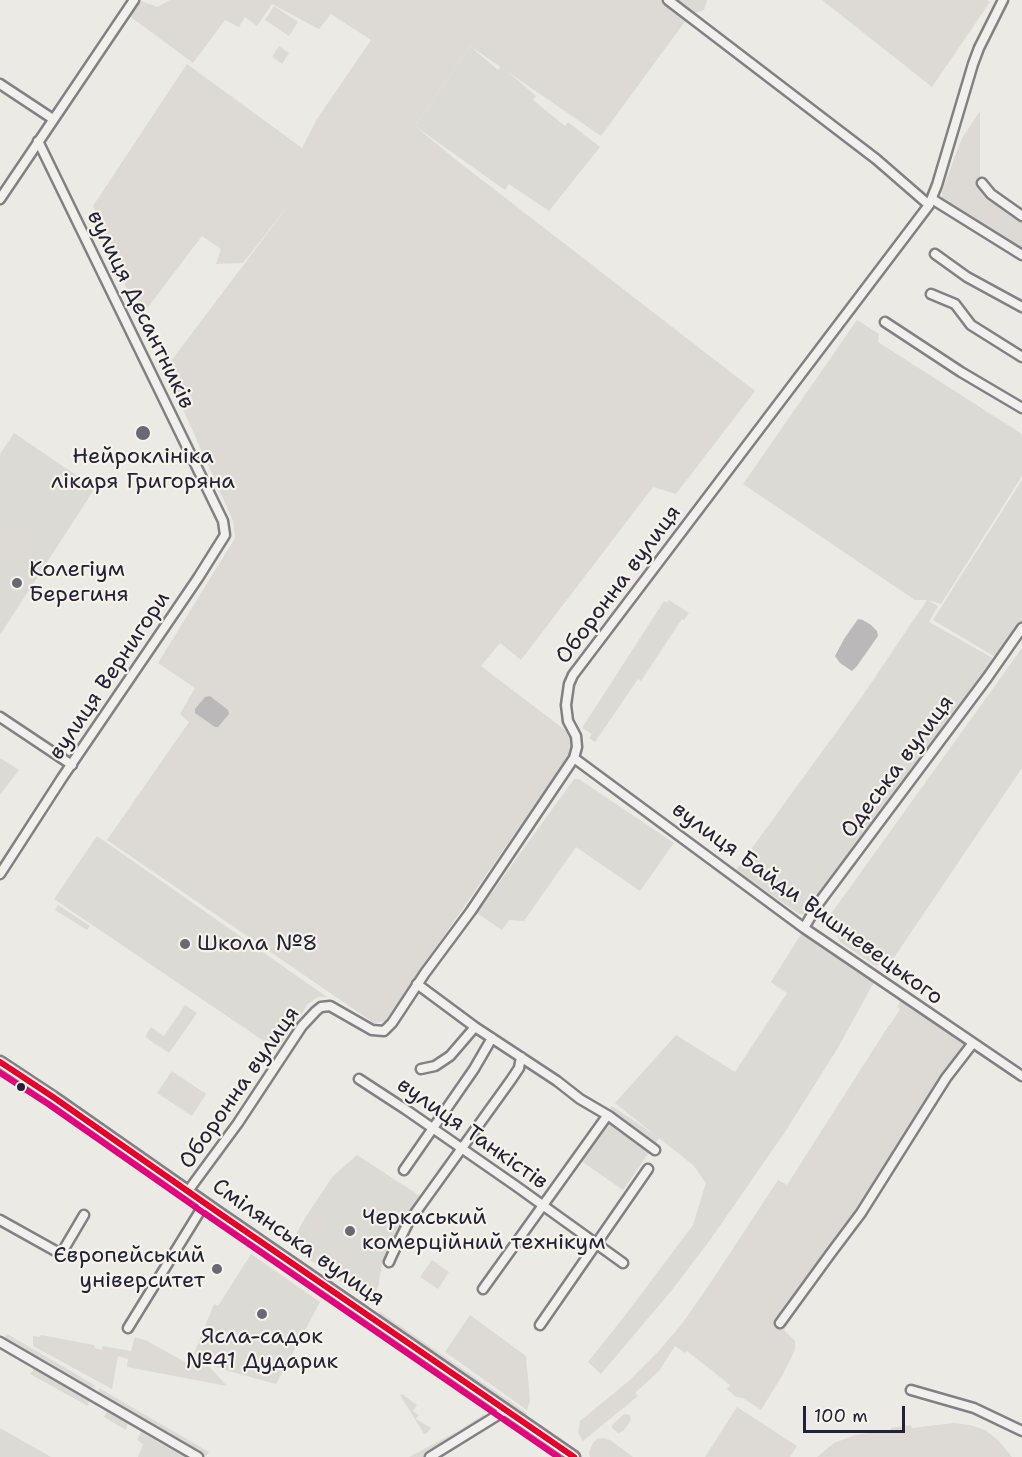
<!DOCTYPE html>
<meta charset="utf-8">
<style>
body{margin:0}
#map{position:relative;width:1022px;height:1457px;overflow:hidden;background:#ebeae4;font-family:"Shantell Sans",sans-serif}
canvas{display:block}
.scale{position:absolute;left:803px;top:1406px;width:102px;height:27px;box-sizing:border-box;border:3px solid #22223b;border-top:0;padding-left:8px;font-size:18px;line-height:21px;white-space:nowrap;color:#22223b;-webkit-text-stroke:4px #f7f3e8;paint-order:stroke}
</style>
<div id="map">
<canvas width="1022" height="1457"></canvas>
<div class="scale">100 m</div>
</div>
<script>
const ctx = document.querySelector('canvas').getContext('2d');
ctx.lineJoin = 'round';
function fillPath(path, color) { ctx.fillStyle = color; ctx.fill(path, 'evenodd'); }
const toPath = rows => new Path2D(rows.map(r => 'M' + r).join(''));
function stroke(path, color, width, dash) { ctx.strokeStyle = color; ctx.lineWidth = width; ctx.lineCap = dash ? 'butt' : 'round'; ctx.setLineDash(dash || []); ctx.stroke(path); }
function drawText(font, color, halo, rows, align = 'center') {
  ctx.font = font + ' "Shantell Sans",sans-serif'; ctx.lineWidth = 4.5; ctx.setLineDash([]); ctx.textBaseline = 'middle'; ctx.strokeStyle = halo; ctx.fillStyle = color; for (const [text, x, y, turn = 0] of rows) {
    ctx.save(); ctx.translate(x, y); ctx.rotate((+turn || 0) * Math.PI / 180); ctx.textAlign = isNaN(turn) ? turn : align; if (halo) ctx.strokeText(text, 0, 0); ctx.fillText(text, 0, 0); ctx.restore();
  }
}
const built = toPath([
 [470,46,498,70,501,66,536,96,533,100,565,126,568,122,600,147,549,211,509,184,505,190,415,126],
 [857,320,879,334,878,342,1022,434,1022,476,941,604,928,600,938,606,929,622,996,660,805,915,799,914,736,870,861,698,927,600,915,600,743,484],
 [14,433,95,488,0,635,0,454],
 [1022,480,1022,622,997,658,933,620],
 [669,600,689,613,684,620,682,619,641,681,638,679,595,742,589,738,592,734,582,728,664,601,667,603],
 [1022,648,1022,768,893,959,876,966,840,942,828,918],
 [0,758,19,770,0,795],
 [574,779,579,779,674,843,640,891,576,847,524,921,509,920,502,930,477,913],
 [97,836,327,997,318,997,308,1004,277,1050,54,899],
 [58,905,90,926,87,930,55,910],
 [803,931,874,982,839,1046,785,1132,710,1240,672,1290,601,1374,588,1362,627,1313,693,1225,706,1183,693,1165,659,1138,623,1190,577,1158,612,1106,655,1135,615,1103,676,1035,735,1072,787,993,771,982],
 [185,1005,197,1013,169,1053,145,1037,151,1027,164,1036],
 [357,1155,420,1196,390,1253,381,1267,379,1281,372,1302,366,1300,290,1245,305,1218,333,1176],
 [251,1254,320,1302,276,1384,221,1369,193,1356,214,1304,218,1306],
 [0,1428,51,1457,0,1457],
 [141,1432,160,1443,185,1457,138,1457,143,1444,137,1440]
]);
const green = toPath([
 [139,0,157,7,170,0,707,0,704,10,689,16,601,136,470,46,415,126,455,159,755,391,676,494,653,487,521,660,500,643,481,666,573,736,573,749,385,1021,374,1023,107,840,189,722,180,714,195,688,158,663,235,538,233,521,165,369,291,202,243,263,216,264,221,249,202,236,139,319,93,206,187,64,302,148,317,119,371,40,331,14,319,29,272,4,257,26,245,17,239,27,225,20,193,63,128,15],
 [822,0,987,0,990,2,932,87],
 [274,6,298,22,289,36,265,20],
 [279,46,289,53,282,64,272,57],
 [980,111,980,182,1022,219,1022,252,944,203,942,200,942,191,962,138],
 [0,528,26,530,33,533,38,542,36,553,28,559,0,558],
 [901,1000,911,1009,964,1039,965,1043,964,1048,834,1255,784,1330,795,1341,795,1350,782,1376,761,1410,743,1398,736,1397,727,1389,730,1385,687,1351,685,1353,675,1346,659,1371,635,1393,638,1396,583,1441,578,1433,580,1421,630,1380,656,1354,681,1325,709,1285,778,1180,787,1185,889,1025,890,1025,900,1009,897,1007],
 [172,1071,206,1094,192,1116,157,1093],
 [343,1209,349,1210,373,1228,369,1231,341,1212],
 [322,1210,330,1211,333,1215,326,1225,325,1232,354,1251,352,1257,348,1256,305,1226,315,1213],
 [302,1230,331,1249,331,1252,326,1254,292,1247],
 [298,1250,328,1257,334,1252,337,1252,350,1262,350,1263,341,1278,339,1279,296,1251],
 [366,1259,382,1270,379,1276,365,1267,364,1262],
 [432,1260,449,1272,438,1289,420,1277],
 [360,1267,378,1281,379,1284,372,1301,347,1284],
 [380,1312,527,1413,525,1416,378,1316],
 [470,1315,526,1356,530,1401,527,1410,445,1352],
 [7,1334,52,1360,96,1386,90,1388,87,1387,4,1339],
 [41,1335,94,1345,95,1348,101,1350,103,1346,131,1351,135,1337,147,1341,189,1364,193,1356,206,1363,227,1386,127,1367,128,1359,118,1356,112,1389,33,1346,33,1336,40,1337],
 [34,1369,39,1370,87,1398,89,1402,88,1406,30,1374],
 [99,1388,209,1452,206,1456,99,1394],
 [402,1394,417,1405,413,1411,419,1415,416,1419,431,1428,427,1433,424,1434,400,1395],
 [737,1407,797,1446,790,1457,705,1457],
 [108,1410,128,1422,126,1430,104,1417],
 [624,1414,630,1415,631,1420,623,1431,618,1433,612,1428,612,1425],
 [483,1415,486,1417,424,1457,409,1457,458,1431],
 [954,1423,970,1425,985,1430,998,1440,1012,1457,817,1457,834,1443,855,1435,891,1430,891,1428,911,1425,912,1428],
 [604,1438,610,1440,633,1457,590,1457,589,1452,593,1443,597,1439]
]);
const water = toPath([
 [858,619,863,620,871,625,877,631,878,636,857,666,852,671,840,663,835,656,844,639],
 [210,696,228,710,229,714,218,727,215,727,195,713,195,709,205,697]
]);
const minor = toPath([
 [668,0,876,159,929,205],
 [0,84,53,119],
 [982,183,991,194,1022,216],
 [0,199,134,0],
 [932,199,1022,255],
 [935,254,967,277,1022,307],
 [931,294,955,304,971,325,1022,357],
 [885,322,961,372,1022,408],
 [0,717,72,765],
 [574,758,804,928,1022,1076],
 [0,874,62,778,198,578,225,535,223,521,38,141],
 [804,928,818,904,987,678,1022,628],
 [417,984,475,1027,557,1081,580,1099,609,1116,655,1150],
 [421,1069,435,1066,450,1056,475,1027],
 [359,1079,405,1109,516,1186,623,1263],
 [404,1170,474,1069,492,1038],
 [188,1191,238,1123,302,1026,316,1011,321,1007,330,1006,372,1030,384,1031,392,1023,425,973,471,911,574,758,577,747,576,736,568,721,566,705,569,684,573,675,929,205,937,185,973,64,979,48,1003,0],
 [0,1220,61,1254,84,1215],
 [389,1262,393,1253,408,1223,511,1080,519,1068,521,1057],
 [483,1289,607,1116],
 [780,1323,831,1253,861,1213,946,1078,973,1043],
 [540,1325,648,1169],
 [128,1328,205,1203],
 [0,1342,198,1457],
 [911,1390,974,1408,1022,1431],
 [430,1457,506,1410]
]);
const major = toPath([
 [0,1062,53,1097,216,1211,574,1457]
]);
const bus1 = toPath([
 [0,1062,53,1097,216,1211,574,1457]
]);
const bus2 = toPath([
 [0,1073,48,1104,211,1218,558,1457]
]);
const markers = [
 [143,433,8,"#686876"],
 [17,583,6,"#686876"],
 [185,944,6,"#686876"],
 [21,1087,5,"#22223b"],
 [350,1231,6,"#686876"],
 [217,1269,6,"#686876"],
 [262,1314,6,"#686876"]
];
const streetNames = [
 ["вулиця Десантників",140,310,64],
 ["Оборонна вулиця",619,585,-53],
 ["вулиця Вернигори",110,676,-56],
 ["Одеська вулиця",898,767,-53],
 ["вулиця Байди Вишневецького",807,904,36],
 ["Оборонна вулиця",240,1088,-55],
 ["вулиця Танкістів",472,1134,35],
 ["Смілянська вулиця",298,1243,35]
];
const poiNames = [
 ["Нейроклініка",143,457,"center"],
 ["лікаря Григоряна",143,482,"center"],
 ["Колегіум",29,570],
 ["Берегиня",29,595],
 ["Школа №8",197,944],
 ["Черкаський",362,1218],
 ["комерційний технікум",362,1243],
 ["Європейський",205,1256,"right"],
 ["університет",205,1281,"right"],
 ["Ясла-садок",262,1337,"center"],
 ["№41 Дударик",262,1362,"center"]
];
fillPath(built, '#dcdad5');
fillPath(green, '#dddad5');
fillPath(water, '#bbb8b9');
stroke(minor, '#818083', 13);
stroke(major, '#818083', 15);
stroke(minor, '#f1f0ec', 8);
stroke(major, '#f1f0ec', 10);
stroke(bus1, '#e4002b', 6);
stroke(bus2, '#e5007d', 6);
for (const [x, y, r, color] of markers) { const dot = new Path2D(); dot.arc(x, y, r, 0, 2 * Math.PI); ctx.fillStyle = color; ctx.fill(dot); stroke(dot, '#f7f3e8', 2); }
drawText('22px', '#22223b', '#f7f3e8', streetNames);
drawText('22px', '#22223b', '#f7f3e8', poiNames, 'left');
</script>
